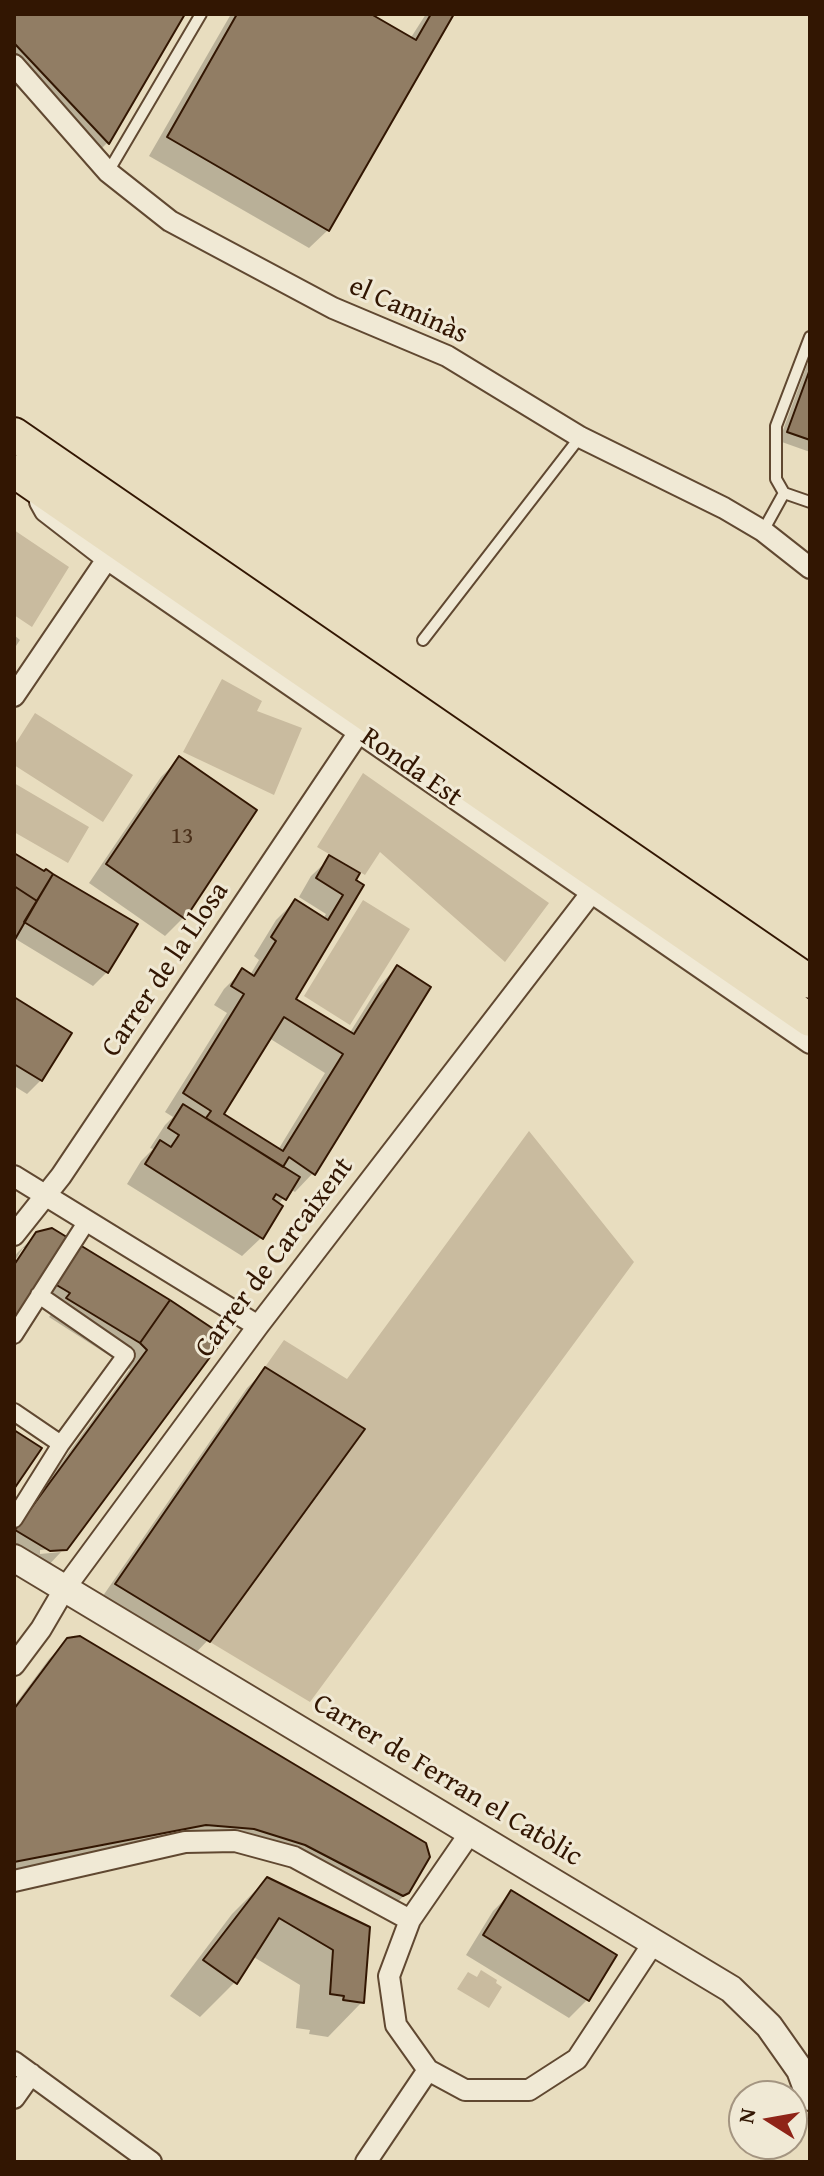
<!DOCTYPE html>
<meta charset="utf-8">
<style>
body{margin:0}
#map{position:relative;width:824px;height:2176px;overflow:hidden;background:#e8ddbf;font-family:"Gentium Book Plus",serif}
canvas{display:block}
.frame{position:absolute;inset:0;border:16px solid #321602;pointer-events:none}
.north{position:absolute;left:728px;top:2080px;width:80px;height:80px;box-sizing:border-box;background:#f0e9d5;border:2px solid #a49581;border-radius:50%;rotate:281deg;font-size:22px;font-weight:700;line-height:32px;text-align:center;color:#321602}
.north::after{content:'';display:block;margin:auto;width:28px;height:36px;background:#8f2418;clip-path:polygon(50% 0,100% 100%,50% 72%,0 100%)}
</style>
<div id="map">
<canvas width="824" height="2176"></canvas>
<div class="frame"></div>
<div class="north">N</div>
</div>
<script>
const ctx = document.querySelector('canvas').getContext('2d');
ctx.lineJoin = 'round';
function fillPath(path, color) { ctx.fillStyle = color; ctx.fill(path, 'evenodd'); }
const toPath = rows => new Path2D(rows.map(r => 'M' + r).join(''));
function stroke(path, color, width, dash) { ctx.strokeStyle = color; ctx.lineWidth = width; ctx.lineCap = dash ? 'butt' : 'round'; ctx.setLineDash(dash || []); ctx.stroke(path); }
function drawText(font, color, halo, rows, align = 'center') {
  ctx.font = font + ' "Gentium Book Plus",serif'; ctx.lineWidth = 6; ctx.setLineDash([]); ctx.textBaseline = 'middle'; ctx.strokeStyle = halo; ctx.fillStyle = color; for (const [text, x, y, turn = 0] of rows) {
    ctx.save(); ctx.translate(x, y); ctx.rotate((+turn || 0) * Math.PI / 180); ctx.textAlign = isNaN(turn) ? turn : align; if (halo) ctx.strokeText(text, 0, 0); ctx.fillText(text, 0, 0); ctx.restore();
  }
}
const green = toPath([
 [14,530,69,567,32,627,14,615],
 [222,679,262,701,257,711,302,728,274,795,183,752],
 [35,713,133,775,103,822,14,765,14,746],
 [363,773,549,903,505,962,380,852,365,875,317,847],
 [14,783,89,827,68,863,14,832],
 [363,900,410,929,350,1025,304,996],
 [529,1131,634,1262,310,1702,210,1642,364,1429,265,1367,284,1340,347,1379],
 [481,1970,497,1980,496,1983,502,1987,489,2008,457,1989,468,1972,477,1977]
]);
const shadow = toPath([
 [14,14,183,14,108,142,89,161,14,84],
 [231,14,367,14,410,39,426,14,451,14,328,230,309,248,149,156],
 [810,357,810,452,779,441],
 [14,635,20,640,14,649],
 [179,759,184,917,165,936,89,883,161,777],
 [14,855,107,972,93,986,14,938],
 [330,858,357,874,293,1000,349,1034,379,986,397,967,313,1173,295,1192,290,1189,278,1205,281,1206,261,1238,242,1256,127,1184,141,1161,153,1149,150,1148,165,1125,173,1117,165,1112,227,1013,214,1005,224,989,242,971,250,975,259,960,254,956,276,920,295,901,323,919,326,914,299,897,311,876],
 [269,1038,325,1073,278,1150,221,1115],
 [14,1000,41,1080,27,1094,14,1086],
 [37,1234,217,1344,63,1550,63,1548,40,1550,40,1554,61,1552,46,1568,14,1559,14,1527,130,1369,49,1317,53,1312,27,1297,14,1316,14,1269,28,1248,23,1248,14,1262,14,1258,17,1253],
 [266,1369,208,1640,190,1659,98,1603,247,1388],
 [68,1640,408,1892,388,1911,286,1863,235,1847,186,1843,14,1876,14,1706,49,1659],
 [267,1879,367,1928,362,2002,328,2037,309,2034,310,2030,296,2028,300,1985,252,1956,235,1982,200,2017,170,1996,232,1914],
 [511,1893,587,2000,569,2018,466,1955,493,1911]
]);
const building = toPath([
 [14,14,185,14,109,144,14,43,14,14],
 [237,14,371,14,416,40,431,14,454,14,329,231,167,137,237,14],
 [810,369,810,440,787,432,810,369],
 [179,756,257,810,185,919,106,864,179,756],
 [14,853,44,871,46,869,53,874,37,901,14,886,14,853],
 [329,855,360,873,356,880,364,885,296,999,354,1034,397,965,431,987,315,1175,289,1157,283,1167,206,1118,211,1111,183,1093,244,994,231,986,242,968,254,976,276,941,271,937,295,899,328,920,343,895,316,878,329,855],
 [284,1017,343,1054,283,1151,224,1114,284,1017],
 [53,874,138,924,108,973,24,922,53,874],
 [14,886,37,901,14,941,14,886],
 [14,997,72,1033,42,1081,14,1064,14,997],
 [183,1104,300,1177,286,1200,276,1194,273,1199,283,1206,263,1239,145,1164,160,1140,171,1147,179,1135,168,1128,183,1104],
 [52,1228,170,1300,140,1343,66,1298,70,1293,43,1277,14,1319,14,1265,36,1232,52,1228],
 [170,1300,215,1330,219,1345,67,1550,50,1551,15,1530,147,1350,140,1343,170,1300],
 [265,1367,365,1429,210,1642,115,1584,265,1367],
 [14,1430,42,1448,14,1489,14,1430],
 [80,1636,426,1843,430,1857,409,1893,403,1896,305,1845,254,1829,206,1825,14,1862,14,1709,67,1638,80,1636],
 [267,1877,370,1927,364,2003,343,2000,344,1996,330,1994,333,1950,279,1918,237,1984,203,1960,267,1877],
 [511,1890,617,1955,589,2001,483,1935,511,1890]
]);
const service = toPath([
 [108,172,201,14],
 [810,337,776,426,776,479,784,493,810,502],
 [763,531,784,493],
 [423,640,580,437]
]);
const pedestrian = toPath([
 [14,1335,87,1221],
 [14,1412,61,1444,126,1355,39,1295],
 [14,1519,61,1444]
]);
const minor = toPath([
 [14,65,108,172,170,221,333,308,447,356,580,437,724,508,763,531,810,568],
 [40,502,45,511,107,559,810,1043],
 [14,696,107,559],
 [14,1176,258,1326],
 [14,1235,61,1176,359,732],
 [14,1665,41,1629,65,1588,258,1326,592,892],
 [470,1833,410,1920,389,1976,396,2025,428,2070,465,2090,529,2090,577,2059,654,1942],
 [14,1881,185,1842,235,1841,294,1857,410,1920],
 [14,2062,151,2162],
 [14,2098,31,2074],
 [366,2162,428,2070]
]);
const tertiary = toPath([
 [14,1558,731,1989,769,2026,800,2070,810,2097]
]);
const primary = toPath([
 [14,434,810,982],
 [14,471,810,1020]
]);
const numberNames = [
 ["13",182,837]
];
const streetNames = [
 ["el Caminàs",408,311,24],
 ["Ronda Est",411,768,35],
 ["Carrer de la Llosa",166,970,-56],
 ["Carrer de Carcaixent",275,1258,-53],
 ["Carrer de Ferran el Catòlic",447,1781,31]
];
fillPath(green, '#c9bb9f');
fillPath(shadow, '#0003');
fillPath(building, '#917d64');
stroke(building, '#321602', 2);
stroke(service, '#604831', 14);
stroke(pedestrian, '#604831', 20);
stroke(minor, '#604831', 24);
stroke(tertiary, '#604831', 30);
stroke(primary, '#321602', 36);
stroke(service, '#f0e9d5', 10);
stroke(pedestrian, '#f0e9d5', 16);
stroke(minor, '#f0e9d5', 20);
stroke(tertiary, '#f0e9d5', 26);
stroke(primary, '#e8ddbf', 32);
drawText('24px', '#4a301a', null, numberNames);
drawText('28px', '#321602', '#f0e9d5', streetNames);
</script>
